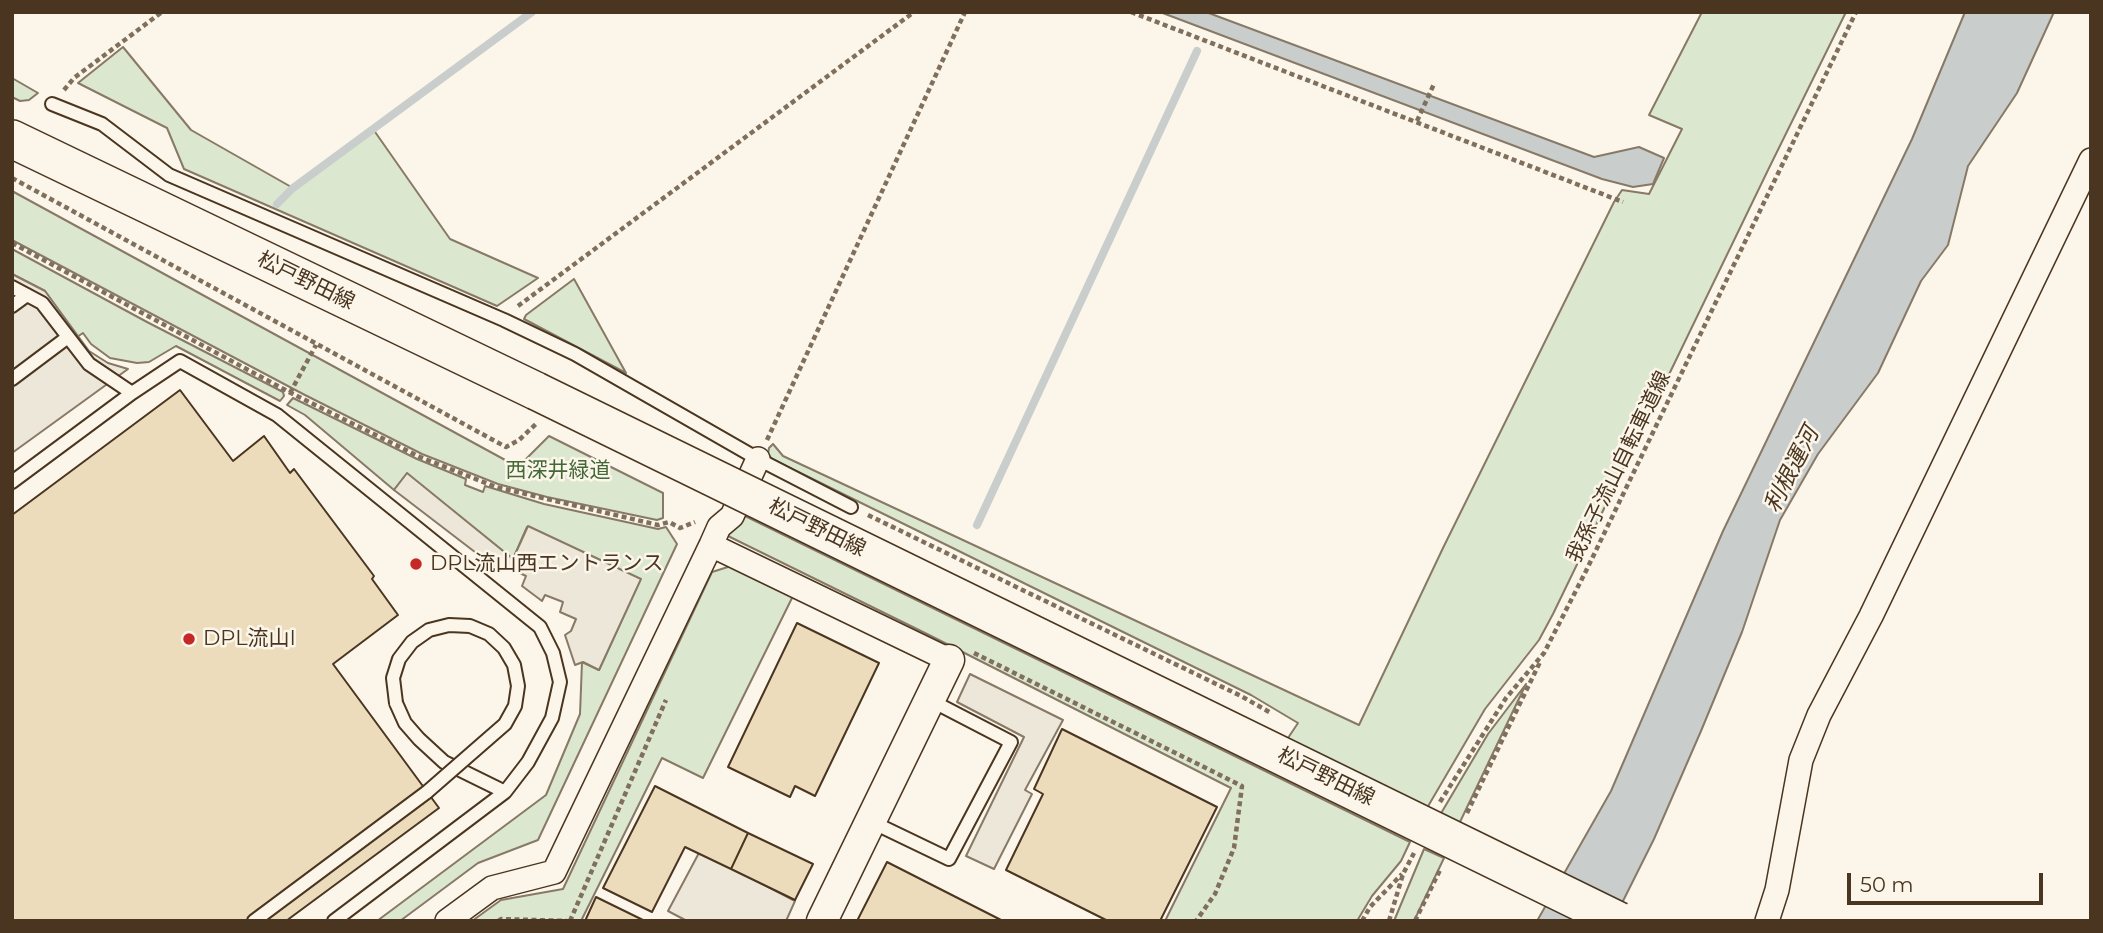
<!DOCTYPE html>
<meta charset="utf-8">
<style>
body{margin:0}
#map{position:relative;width:2103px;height:933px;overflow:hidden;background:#fbf6e9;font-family:Montserrat,sans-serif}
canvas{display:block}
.frame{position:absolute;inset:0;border:14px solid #4a3520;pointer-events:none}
.scale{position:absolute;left:1847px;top:873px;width:196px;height:32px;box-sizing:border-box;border:4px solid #4a3520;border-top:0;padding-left:9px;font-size:21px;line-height:24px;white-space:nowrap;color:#4a3520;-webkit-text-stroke:5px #fbf6e9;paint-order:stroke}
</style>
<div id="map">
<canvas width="2103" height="933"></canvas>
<div class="frame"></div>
<div class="scale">50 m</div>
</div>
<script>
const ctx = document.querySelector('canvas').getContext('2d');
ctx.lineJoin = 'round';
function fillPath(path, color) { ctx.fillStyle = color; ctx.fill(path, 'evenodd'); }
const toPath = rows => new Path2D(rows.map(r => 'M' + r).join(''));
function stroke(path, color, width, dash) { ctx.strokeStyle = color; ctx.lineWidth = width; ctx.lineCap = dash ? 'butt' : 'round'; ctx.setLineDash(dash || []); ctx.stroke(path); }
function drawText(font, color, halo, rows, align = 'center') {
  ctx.font = font + ' Montserrat,"Noto Sans JP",sans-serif'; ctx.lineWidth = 5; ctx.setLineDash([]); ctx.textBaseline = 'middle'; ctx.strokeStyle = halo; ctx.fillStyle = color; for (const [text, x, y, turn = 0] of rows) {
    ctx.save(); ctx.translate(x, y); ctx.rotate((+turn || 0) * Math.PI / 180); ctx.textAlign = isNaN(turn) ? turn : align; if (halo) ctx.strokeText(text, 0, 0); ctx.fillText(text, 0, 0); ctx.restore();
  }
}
const green = toPath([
 [1702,12,1846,12,1769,168,1553,614,1539,640,1485,709,1427,808,1286,741,1298,723,1251,695,772,459,768,454,769,448,773,444,783,456,1359,725,1443,548,1614,202,1622,190,1649,194,1682,129,1649,115,1702,12],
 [123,47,191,130,293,188,373,129,450,239,538,278,497,306,184,169,167,128,78,83,123,47],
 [12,78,38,93,29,100,20,101,12,97,12,78],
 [12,191,518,467,549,436,663,493,663,518,657,520,547,497,498,484,422,454,303,394,12,240,12,191],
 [12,249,147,322,283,392,284,396,280,401,176,346,149,362,137,363,110,358,91,344,83,333,77,337,45,291,12,274,12,249],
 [574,279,626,373,524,319,526,315,574,279],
 [293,398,417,459,466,479,465,485,483,492,485,486,544,504,658,529,666,527,677,544,538,840,478,863,400,921,377,921,546,795,580,714,582,662,599,670,640,580,527,527,513,559,407,474,394,490,305,415,287,405,293,398],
 [739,513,1410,842,1401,861,1372,896,1357,921,1165,921,1231,788,929,635,728,536,739,513],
 [731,566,793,596,703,778,662,758,581,921,472,921,501,900,563,889,712,572,731,566],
 [1526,684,1459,824,1440,815,1488,734,1526,684],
 [1424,849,1444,858,1414,921,1394,921,1424,849]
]);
const parking = toPath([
 [12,274,45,291,89,351,108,363,128,369,12,453,12,274],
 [407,473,513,559,528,526,641,579,599,670,583,662,575,665,565,635,571,631,576,619,560,612,563,602,545,595,542,601,522,586,526,576,505,566,501,572,394,490,407,473],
 [970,674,1063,720,1025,790,1032,794,994,869,966,856,1024,737,957,702,970,674],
 [700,851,795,901,786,921,687,921,668,911,700,851]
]);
const water = toPath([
 [1160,12,1206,12,1594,157,1639,147,1664,158,1653,184,1633,187,1602,179,1160,12],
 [1965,12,2054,12,2017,93,1968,166,1948,245,1921,281,1878,373,1818,454,1780,520,1742,632,1701,731,1654,839,1613,921,1537,921,1611,791,1723,531,1912,139,1965,12]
]);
const stream = toPath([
 [277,204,293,188,532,12],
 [977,525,1197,51]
]);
const building = toPath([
 [180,390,233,461,264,436,290,473,294,469,374,576,372,579,398,615,333,664,439,808,286,921,12,921,12,515,180,390],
 [797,623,879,663,815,796,795,786,790,797,728,767,797,623],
 [1062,729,1217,807,1160,921,1108,921,1006,870,1043,794,1034,789,1062,729],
 [655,786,748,833,731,869,685,847,652,912,603,888,655,786],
 [748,833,813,864,795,900,731,869,748,833],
 [887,862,1003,921,857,921,887,862],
 [596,897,645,921,585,921,596,897]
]);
const path = toPath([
 [1131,12,1623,202],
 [64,90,74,78,162,12],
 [1417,121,1434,84],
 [12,178,506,447,519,440,537,423],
 [12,243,291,393,420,457,496,487,658,525,669,522,680,528,695,522],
 [518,306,914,12],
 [290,393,316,345],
 [767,440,965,12],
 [868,515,1241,696,1271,713],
 [974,653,1242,786,1234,848,1215,894,1196,921],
 [1440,802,1506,698,1544,653,1586,571,1856,12],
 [1467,813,1541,660],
 [498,921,501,919,567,921],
 [570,921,666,700],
 [1362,921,1370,907,1402,874],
 [1389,921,1403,874,1414,853],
 [1415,921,1441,868]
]);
const service = toPath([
 [52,104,102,124,169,175,504,320,575,354,758,459,851,507],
 [12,287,42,303,89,364,132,393],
 [12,306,27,295],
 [12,379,68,337],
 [12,482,132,393,180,361,277,415,540,627,553,653,560,682,552,718,528,762,505,792,334,921],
 [396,703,405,723,419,739,444,762,505,792],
 [872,822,949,859,1011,742,930,700],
 [254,921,427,792]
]);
const minor = toPath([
 [711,545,949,660],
 [447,921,492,888,554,872,711,545,719,527,732,516,758,459],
 [1767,921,1777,890,1801,760,1819,715,1871,616,2091,160]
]);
const tertiary = toPath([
 [822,921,949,660]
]);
const primary = toPath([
 [12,139,536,391]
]);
const serviceBridge = toPath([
 [396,703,393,678,399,659,412,642,429,630,449,625,470,626,489,634,504,648,514,665,518,686,515,706,505,724,427,792]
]);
const primaryBridge = toPath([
 [536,391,1619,921]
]);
const markers = [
 [416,564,7,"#c62828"],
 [189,639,7,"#c62828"]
];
const streetNames = [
 ["松戸野田線",306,281,26],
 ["我孫子流山自転車道線",1619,467,-64],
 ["松戸野田線",817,528,26],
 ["松戸野田線",1326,777,26]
];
const parkNames = [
 ["西深井緑道",558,471]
];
const poiNames = [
 ["DPL流山西エントランス",430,564],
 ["DPL流山I",203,639]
];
const waterNames = [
 ["利根運河",1792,470,-63]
];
fillPath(green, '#dce7d0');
stroke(green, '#887966', 2);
fillPath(parking, '#ede7d9');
stroke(parking, '#887966', 2);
fillPath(water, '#c9cecd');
stroke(water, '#887966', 2);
stroke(stream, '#c9cecd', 8);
fillPath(building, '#ecdcbc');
stroke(building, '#4a3520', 2);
stroke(service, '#4a3520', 16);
stroke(minor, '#4a3520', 26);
stroke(tertiary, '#4a3520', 33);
stroke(primary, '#4a3520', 40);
stroke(path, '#7f6f5c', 4.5, [5, 3.5]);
stroke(service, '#fbf6e9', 12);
stroke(minor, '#fbf6e9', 23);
stroke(tertiary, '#fbf6e9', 30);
stroke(primary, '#fbf6e9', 37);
stroke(serviceBridge, '#4a3520', 16, []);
stroke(primaryBridge, '#4a3520', 40, []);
stroke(serviceBridge, '#fbf6e9', 12);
stroke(primaryBridge, '#fbf6e9', 37);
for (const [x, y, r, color] of markers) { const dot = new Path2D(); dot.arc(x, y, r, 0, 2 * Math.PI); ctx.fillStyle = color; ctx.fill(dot); stroke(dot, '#fbf6e9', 2.5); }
drawText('21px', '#4a3520', '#fbf6e9', streetNames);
drawText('21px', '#436837', '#fbf6e9', parkNames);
drawText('21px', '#4a3520', '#fbf6e9', poiNames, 'left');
drawText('italic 23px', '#4a3520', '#fbf6e9', waterNames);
</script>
